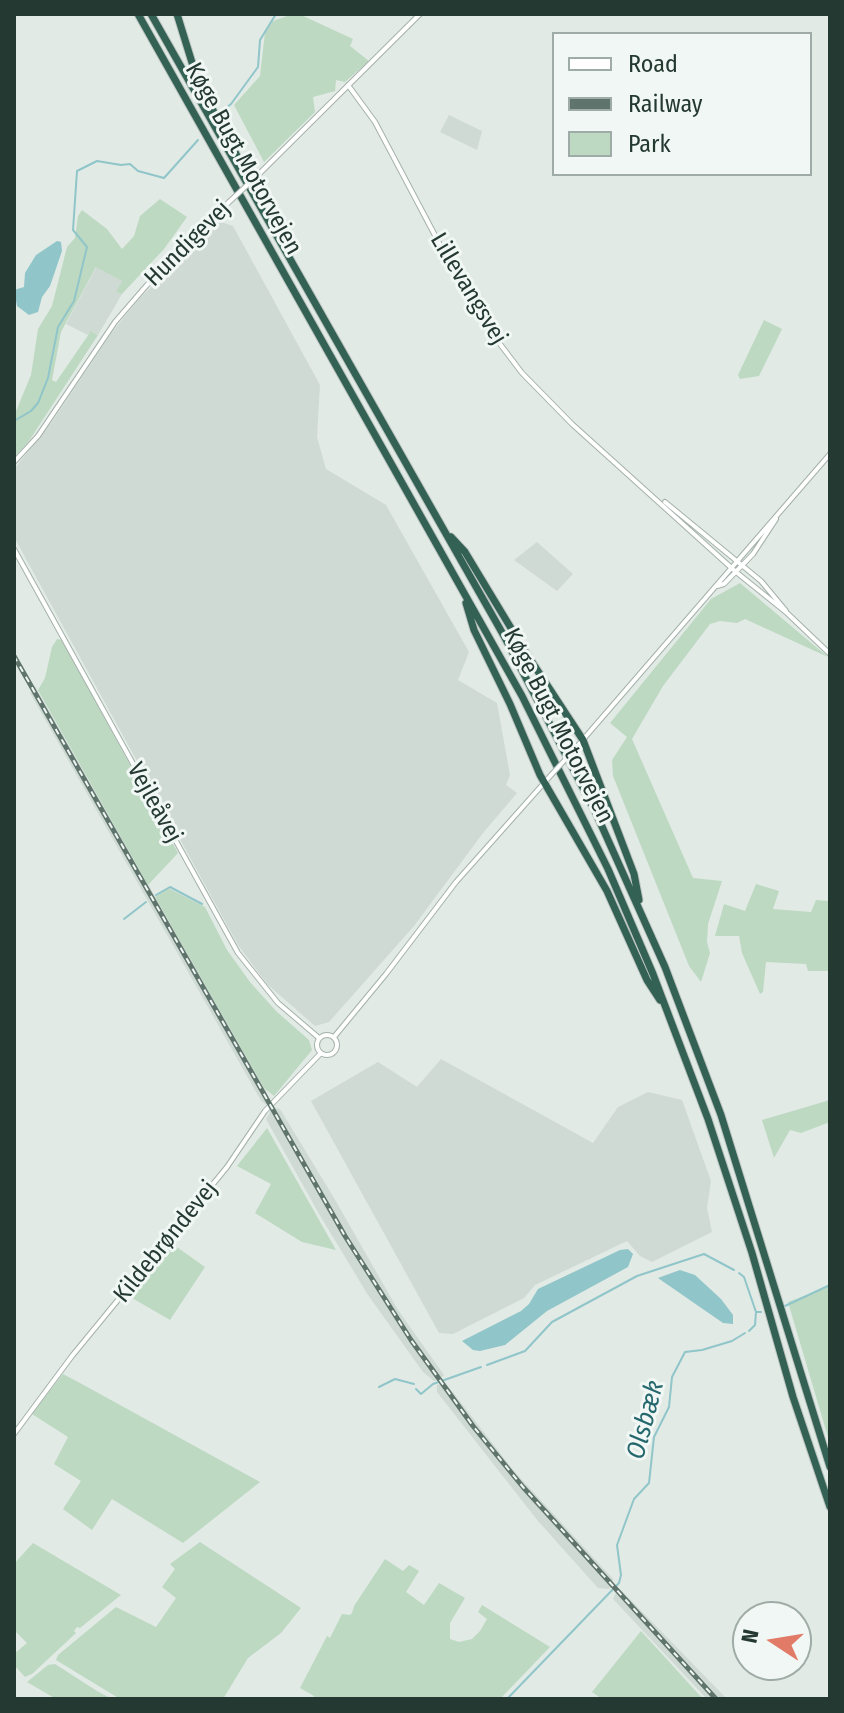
<!DOCTYPE html>
<meta charset="utf-8">
<style>
body{margin:0}
#map{position:relative;width:844px;height:1713px;overflow:hidden;background:#e1eae5;font-family:"Fira Sans Condensed",sans-serif}
canvas{display:block}
.frame{position:absolute;inset:0;border:16px solid #243931;pointer-events:none}
.legend{position:absolute;left:552px;top:32px;width:260px;height:144px;box-sizing:border-box;background:#f1f7f4;border:2px solid #9faba6;margin:0;padding:10px 14px;list-style:none;font-size:24px;color:#243931}
.legend li{display:flex;align-items:center;gap:16px;height:40px}
.legend b{width:40px;border:2px solid #9faba6}
.north{position:absolute;left:732px;top:1601px;width:80px;height:80px;box-sizing:border-box;background:#f1f7f4;border:2px solid #9faba6;border-radius:50%;rotate:282deg;font-size:22px;font-weight:700;line-height:32px;text-align:center;color:#243931}
.north::after{content:'';display:block;margin:auto;width:28px;height:36px;background:#e17b68;clip-path:polygon(50% 0,100% 100%,50% 72%,0 100%)}
</style>
<div id="map">
<canvas width="844" height="1713"></canvas>
<div class="frame"></div>
<ul class="legend">
<li><b style="height:10px;background:#fff"></b>Road</li>
<li><b style="height:10px;background:#5e746c"></b>Railway</li>
<li><b style="height:22px;background:#bdd9c2"></b>Park</li>
</ul>
<div class="north">N</div>
</div>
<script>
const ctx = document.querySelector('canvas').getContext('2d');
ctx.lineJoin = 'round';
function fillPath(path, color) { ctx.fillStyle = color; ctx.fill(path, 'evenodd'); }
const toPath = rows => new Path2D(rows.map(r => 'M' + r).join(''));
function stroke(path, color, width, dash) { ctx.strokeStyle = color; ctx.lineWidth = width; ctx.lineCap = dash ? 'butt' : 'round'; ctx.setLineDash(dash || []); ctx.stroke(path); }
function drawText(font, color, halo, rows, align = 'center') {
  ctx.font = font + ' "Fira Sans Condensed",sans-serif'; ctx.lineWidth = 6; ctx.setLineDash([]); ctx.textBaseline = 'middle'; ctx.strokeStyle = halo; ctx.fillStyle = color; for (const [text, x, y, turn = 0] of rows) {
    ctx.save(); ctx.translate(x, y); ctx.rotate((+turn || 0) * Math.PI / 180); ctx.textAlign = isNaN(turn) ? turn : align; if (halo) ctx.strokeText(text, 0, 0); ctx.fillText(text, 0, 0); ctx.restore();
  }
}
const built = toPath([
 [449,115,482,131,477,150,440,132],
 [218,221,233,226,320,385,317,437,326,469,386,505,469,652,458,680,497,703,510,775,506,785,517,793,483,833,414,926,329,1022,315,1026,267,984,238,945,14,537,14,469,52,422,112,332,140,298],
 [97,266,122,281,117,292,122,294,98,335,92,331,88,335,66,324],
 [537,542,573,574,557,591,514,560],
 [35,686,266,1091,269,1101,266,1105,260,1099,30,693],
 [441,1059,593,1143,618,1107,648,1092,682,1100,711,1181,707,1208,712,1232,652,1262,640,1256,627,1241,535,1285,524,1298,453,1334,439,1333,311,1101,378,1062,417,1087],
 [273,1107,280,1109,334,1198,398,1310,444,1375,440,1379,434,1381,423,1372,368,1295,319,1214,266,1119],
 [442,1383,448,1386,514,1471,613,1579,613,1585,609,1589,598,1588,538,1521,437,1392,437,1385],
 [617,1590,621,1590,727,1699,707,1699,613,1599]
]);
const green = toPath([
 [293,14,299,14,353,39,350,46,369,61,345,82,336,80,335,91,313,97,315,112,264,162,234,105,260,76,265,33,273,21],
 [160,199,187,217,164,249,122,294,116,292,122,281,96,267,61,332,52,380,56,382,91,331,98,335,29,441,14,457,14,416,31,375,38,329,52,306,67,247,75,238,78,216,82,210,107,229,122,249,134,236,140,216],
 [764,320,782,329,759,376,740,379,738,375],
 [740,583,828,657,745,619,737,623,720,621,710,624,663,686,632,739,693,878,722,881,708,924,707,942,710,953,701,982,689,966,613,776,612,760,627,737,610,723,711,599],
 [57,639,62,640,178,853,148,885,38,690,45,678,52,647],
 [756,884,779,891,773,909,811,912,816,900,828,901,830,971,808,971,806,964,766,962,763,992,760,994,742,953,739,936,715,936,724,904,745,911],
 [168,888,205,907,227,950,250,982,276,1011,309,1040,312,1050,274,1096,264,1088,155,897],
 [830,1100,830,1122,801,1133,790,1130,774,1158,762,1120],
 [267,1128,336,1250,302,1242,255,1213,271,1184,237,1166],
 [171,1243,205,1267,170,1320,127,1295],
 [830,1286,830,1444,788,1302],
 [63,1374,80,1383,260,1482,183,1543,112,1499,92,1530,63,1509,81,1481,54,1464,68,1437,32,1414],
 [200,1542,301,1608,281,1633,248,1658,223,1699,120,1699,56,1660,58,1655,116,1607,156,1627,176,1598,162,1587,175,1569,170,1564],
 [33,1543,121,1595,80,1628,77,1627,74,1631,76,1633,32,1674,25,1677,14,1665,14,1654,27,1643,14,1630,14,1564],
 [385,1559,403,1571,409,1565,419,1571,406,1592,424,1605,439,1583,465,1598,450,1623,450,1639,459,1642,472,1639,480,1631,487,1619,478,1612,482,1605,550,1647,500,1699,313,1699,314,1696,300,1688,327,1636,330,1638,342,1614,350,1615,352,1613,354,1606],
 [641,1631,703,1699,602,1699,592,1692],
 [55,1664,97,1691,112,1699,56,1699,27,1682,48,1665]
]);
const water = toPath([
 [57,241,61,242,62,251,50,286,42,297,38,312,29,315,17,306,14,290,24,287,25,273,36,255],
 [628,1249,633,1254,628,1267,547,1311,505,1345,480,1351,473,1350,462,1341,521,1311,529,1304,538,1289,620,1250],
 [680,1270,695,1275,721,1299,733,1315,733,1324,723,1323,658,1278]
]);
const stream = toPath([
 [220,113,231,104,258,67,260,40,276,14],
 [14,421,31,411,38,403,48,378,58,327,74,301,87,247,73,230,77,171,97,161,121,165,130,164,138,171,164,178,198,140],
 [156,895,170,887,202,904],
 [124,919,146,902],
 [739,1273,744,1277,756,1312],
 [785,1306,830,1285],
 [749,1331,755,1325,756,1312,761,1312],
 [487,1365,525,1351,552,1322,637,1276,704,1254,734,1270],
 [379,1387,395,1379,414,1384],
 [416,1389,421,1394,433,1384,481,1367],
 [507,1699,619,1583,621,1575,617,1545,634,1499,649,1483,654,1437,669,1407,672,1377,685,1352,702,1350,732,1341,745,1333]
]);
const minor = toPath([
 [348,85,375,122,475,311,522,373,572,424,736,572,787,613,830,654],
 [258,175,420,14],
 [14,462,38,436,115,322,147,285,229,202],
 [665,502,761,581,786,611],
 [14,549,238,953,278,1003,319,1038],
 [717,586,724,584,753,554,776,519],
 [574,750,830,454],
 '317 1045a10 10 0 1 1 20 0a10 10 0 1 1-20 0Z',
 [334,1037,386,974,456,882,552,774],
 [14,1434,72,1356,227,1167,265,1111,321,1053]
]);
const highway = toPath([
 [138,14,522,696,608,869,653,974,708,1119,752,1253,793,1397,830,1507],
 [151,14,504,636,595,811,665,967,721,1115,830,1467],
 [177,14,198,82,247,175],
 [451,537,465,552,526,653,583,740,634,874,639,900],
 [466,603,474,630,510,704,540,775,607,891,647,980,660,1000]
]);
const rail = toPath([
 [14,656,345,1236,411,1340,473,1426,523,1487,716,1699]
]);
const minorBridge = toPath([
 [229,202,258,175],
 [552,774,574,750]
]);
const streetNames = [
 ["Køge Bugt Motorvejen",243,159,61],
 ["Hundigevej",188,244,-45],
 ["Lillevangsvej",468,289,59],
 ["Køge Bugt Motorvejen",558,726,63],
 ["Vejleåvej",154,803,61],
 ["Kildebrøndevej",166,1242,-51]
];
const waterNames = [
 ["Olsbæk",646,1420,-75]
];
fillPath(built, '#d0dad4');
fillPath(green, '#bdd9c2');
fillPath(water, '#90c5c9');
stroke(stream, '#90c5c9', 2);
stroke(minor, '#a5b1ab', 6);
stroke(highway, '#bdc4c1', 9);
stroke(minor, '#fff', 4);
stroke(highway, '#336154', 7);
stroke(rail, '#5e746c', 5);
stroke(rail, '#f1f7f4', 2, [6]);
stroke(minorBridge, '#a5b1ab', 6, []);
stroke(minorBridge, '#fff', 4);
drawText('24px', '#243931', '#f1f7f4', streetNames);
drawText('italic 26px', '#25686d', '#f1f7f4', waterNames);
</script>
